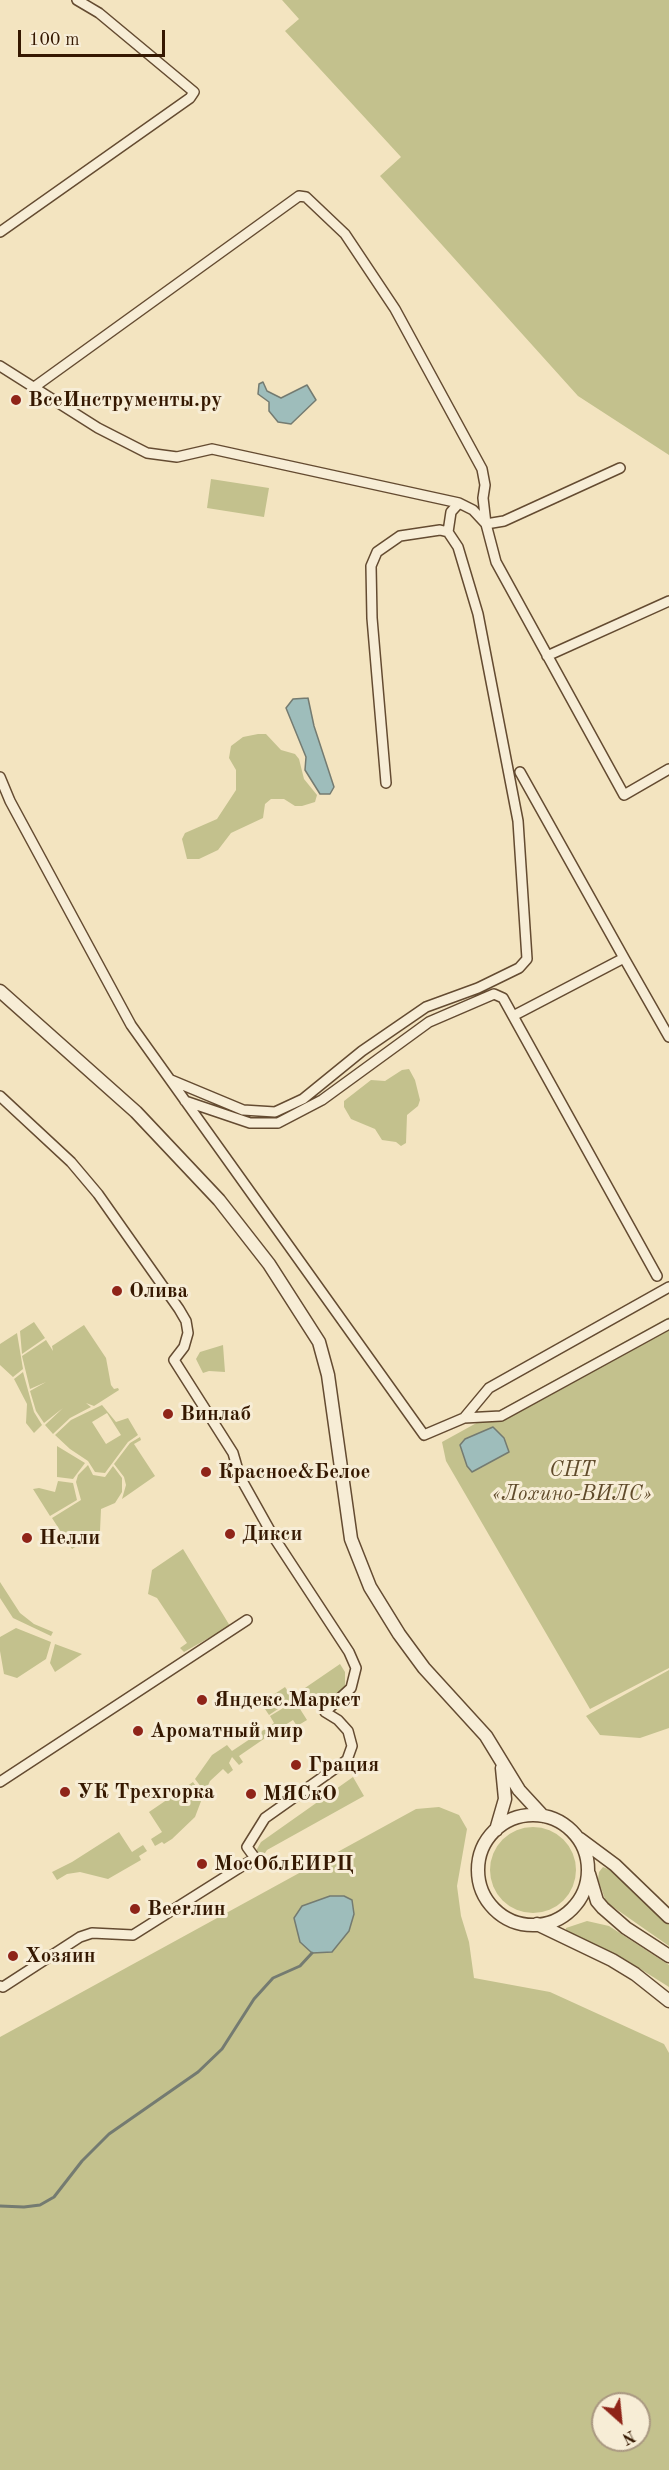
<!DOCTYPE html>
<meta charset="utf-8">
<style>
body{margin:0}
#map{position:relative;width:669px;height:2470px;overflow:hidden;background:#f3e4c0;font-family:"Old Standard TT",serif}
canvas{display:block}
.north{position:absolute;left:591px;top:2392px;width:60px;height:60px;box-sizing:border-box;background:#f7edd6;border:2px solid #a99881;border-radius:50%;rotate:153deg;font-size:16px;font-weight:700;line-height:24px;text-align:center;color:#351801}
.north::after{content:'';display:block;margin:auto;width:21px;height:27px;background:#8f2418;clip-path:polygon(50% 0,100% 100%,50% 72%,0 100%)}
.scale{position:absolute;left:18px;top:30px;width:147px;height:27px;box-sizing:border-box;border:3px solid #351801;border-top:0;padding-left:8px;font-size:18px;line-height:21px;white-space:nowrap;color:#351801;-webkit-text-stroke:4px #f7edd6;paint-order:stroke}
</style>
<div id="map">
<canvas width="669" height="2470"></canvas>
<div class="north">N</div>
<div class="scale">100 m</div>
</div>
<script>
const ctx = document.querySelector('canvas').getContext('2d');
ctx.lineJoin = 'round';
function fillPath(path, color) { ctx.fillStyle = color; ctx.fill(path, 'evenodd'); }
const toPath = rows => new Path2D(rows.map(r => 'M' + r).join(''));
function stroke(path, color, width, dash) { ctx.strokeStyle = color; ctx.lineWidth = width; ctx.lineCap = dash ? 'butt' : 'round'; ctx.setLineDash(dash || []); ctx.stroke(path); }
function drawText(font, color, halo, rows, align = 'center') {
  ctx.font = font + ' "Old Standard TT",serif'; ctx.lineWidth = 6; ctx.setLineDash([]); ctx.textBaseline = 'middle'; ctx.strokeStyle = halo; ctx.fillStyle = color; for (const [text, x, y, turn = 0] of rows) {
    ctx.save(); ctx.translate(x, y); ctx.rotate((+turn || 0) * Math.PI / 180); ctx.textAlign = isNaN(turn) ? turn : align; if (halo) ctx.strokeText(text, 0, 0); ctx.fillText(text, 0, 0); ctx.restore();
  }
}
const green = toPath([
 [282,0,669,0,669,455,578,396,380,176,401,157,285,31,299,19],
 [211,479,269,488,264,517,207,508],
 [258,734,266,734,281,750,295,754,299,759,304,779,317,795,315,802,302,806,295,806,284,799,271,799,265,804,263,818,231,833,218,850,199,859,187,859,182,839,185,833,217,819,236,790,236,770,229,758,231,746,243,737],
 [409,1069,415,1080,420,1100,418,1106,407,1115,406,1143,401,1146,396,1142,382,1140,375,1129,351,1119,344,1107,344,1101,371,1080,385,1081,402,1070],
 [669,1317,669,1668,590,1709,446,1461,442,1442],
 [34,1322,45,1338,22,1354,20,1331],
 [84,1325,106,1358,111,1385,114,1389,118,1388,119,1390,94,1406,86,1403,91,1407,70,1418,53,1434,45,1425,63,1408,44,1423,36,1411,30,1391,46,1382,30,1389,22,1356,46,1340,53,1351,52,1346],
 [17,1333,23,1369,13,1377,0,1365,0,1344],
 [223,1345,225,1372,209,1371,203,1373,196,1359,200,1352],
 [23,1372,34,1412,42,1425,34,1433,26,1423,27,1404,14,1379],
 [102,1405,116,1422,128,1418,138,1435,128,1442,105,1473,95,1472,88,1461,70,1449,55,1435,71,1420],
 [107,1413,121,1435,106,1444,92,1422],
 [140,1437,141,1440,134,1444,155,1476,122,1499,126,1485,124,1477,114,1464,130,1443],
 [57,1446,85,1463,73,1479,57,1477],
 [88,1465,93,1475,105,1477,113,1466,122,1478,122,1492,115,1503,101,1509,100,1531,72,1549,52,1518,81,1500,76,1482,78,1475],
 [58,1481,73,1483,77,1500,50,1516,33,1489,39,1488,55,1492],
 [183,1549,230,1626,184,1652,180,1648,187,1643,157,1598,148,1594,152,1570],
 [0,1582,20,1613,34,1624,53,1632,51,1636,13,1618,0,1598],
 [16,1628,51,1642,46,1659,17,1678,4,1674,0,1651,0,1637],
 [55,1644,82,1654,55,1672,50,1663],
 [340,1664,345,1672,345,1688,318,1711,302,1690],
 [669,1670,669,1728,640,1738,600,1735,586,1716],
 [285,1687,293,1699,269,1715,261,1703],
 [295,1701,307,1720,297,1726,293,1720,271,1734,239,1756,243,1762,239,1765,232,1757,229,1763,233,1770,228,1774,223,1769,210,1781,205,1792,195,1779,212,1755,227,1745,232,1751,274,1723,270,1716],
 [353,1777,364,1796,267,1850,257,1865,252,1858,261,1842],
 [193,1782,203,1796,195,1817,172,1839,164,1844,162,1842,155,1846,151,1839,162,1832,149,1812],
 [439,1807,459,1815,467,1829,457,1886,461,1916,469,1942,474,1978,550,1992,664,2044,669,2053,669,2470,0,2470,0,2037,416,1809],
 [603,2404,639,2404,639,2440,603,2440],
 '490 1870a43 43 0 1 1 86 0a43 43 0 1 1-86 0Z',
 [119,1832,132,1852,143,1845,147,1851,139,1856,141,1860,108,1879,80,1872,67,1874,57,1880,52,1872,72,1862],
 [603,1867,610,1870,669,1925,669,1946,606,1902,598,1879,599,1872],
 [587,1921,609,1926,669,1965,669,1987,626,1960,566,1934,566,1928]
]);
const water = toPath([
 [263,382,267,391,281,398,307,385,316,400,291,424,278,422,269,411,269,402,258,394,259,384,263,382],
 [308,698,314,726,334,787,330,794,320,794,305,770,306,757,286,708,293,699,308,698],
 [493,1427,504,1438,509,1452,472,1472,467,1466,460,1445,465,1439,493,1427],
 [330,1896,344,1896,352,1900,354,1914,349,1931,332,1952,312,1953,300,1942,294,1918,302,1906,330,1896]
]);
const stream = toPath([
 [0,2206,24,2207,40,2205,54,2197,82,2161,109,2134,198,2072,222,2049,254,1999,273,1978,300,1966,312,1953]
]);
const minor = toPath([
 [0,232,190,98,194,92,99,13,77,0],
 [0,366,98,428,147,453,177,457,212,449,459,503,473,510,486,524,496,562,624,795,669,769],
 [33,388,299,196,306,197,345,234,395,309,482,469,485,485,483,498,486,524,504,521,620,468],
 [547,656,669,601],
 [0,777,10,801,131,1025,424,1435,464,1418,501,1416,669,1324],
 [386,783,372,618,371,566,377,552,400,536,440,530,448,532],
 [624,958,669,1037],
 [513,1016,624,958,520,772],
 [171,1080,243,1110,275,1112,303,1099,362,1051,426,1007,478,988,519,968,527,959,518,821,478,614,458,547,448,532,451,512,459,503],
 [0,1096,71,1162,98,1194,179,1309,186,1321,188,1333,184,1347,174,1360,233,1453,240,1477,273,1536,349,1652,356,1668,351,1688,325,1712,338,1720,348,1731,352,1746,347,1760,265,1818,247,1847,255,1858,133,1935,92,1933,80,1937,3,1987,0,1986],
 [185,1101,250,1123,278,1123,322,1100,429,1022,494,994,503,998,657,1276],
 [464,1418,489,1388,669,1287],
 [0,1782,247,1620]
]);
const tertiary = toPath([
 [0,991,136,1112,219,1200,269,1264,319,1342,328,1375,351,1539,370,1587,399,1634,424,1668,486,1736,519,1790,543,1816],
 '478 1870a55 55 0 1 1 110 0a55 55 0 1 1-110 0Z',
 [496,1830,505,1799,502,1768],
 [580,1839,615,1865,669,1917],
 [589,1874,597,1901,603,1908,626,1928,669,1956],
 [537,1924,612,1960,635,1974,669,2001]
]);
const markers = [
 [16,400,6,"#8f2418"],
 [117,1291,6,"#8f2418"],
 [168,1414,6,"#8f2418"],
 [206,1472,6,"#8f2418"],
 [230,1534,6,"#8f2418"],
 [27,1538,6,"#8f2418"],
 [202,1700,6,"#8f2418"],
 [138,1731,6,"#8f2418"],
 [296,1765,6,"#8f2418"],
 [65,1792,6,"#8f2418"],
 [251,1794,6,"#8f2418"],
 [202,1864,6,"#8f2418"],
 [135,1909,6,"#8f2418"],
 [13,1956,6,"#8f2418"]
];
const poiNames = [
 ["ВсеИнструменты.ру",28,400],
 ["Олива",129,1291],
 ["Винлаб",180,1414],
 ["Красное&Белое",218,1472],
 ["Дикси",242,1534],
 ["Нелли",39,1538],
 ["Яндекс.Маркет",214,1700],
 ["Ароматный мир",150,1731],
 ["Грация",308,1765],
 ["УК Трехгорка",77,1792],
 ["МЯСкО",263,1794],
 ["МосОблЕИРЦ",214,1864],
 ["Beerлин",147,1909],
 ["Хозяин",25,1956]
];
const parkNames = [
 ["СНТ",572,1470],
 ["«Лохино-ВИЛС»",572,1494]
];
fillPath(green, '#c3c18d');
fillPath(water, '#9ebdbb');
stroke(water, '#747b71', 1.5);
stroke(stream, '#747b71', 3);
stroke(minor, '#644b31', 12);
stroke(tertiary, '#644b31', 15);
stroke(minor, '#f7edd6', 9);
stroke(tertiary, '#f7edd6', 12);
for (const [x, y, r, color] of markers) { const dot = new Path2D(); dot.arc(x, y, r, 0, 2 * Math.PI); ctx.fillStyle = color; ctx.fill(dot); stroke(dot, '#f7edd6', 2); }
drawText('bold 21px', '#351801', '#f7edd6', poiNames, 'left');
drawText('italic 21px', '#604b2b', '#f7edd6', parkNames);
</script>
